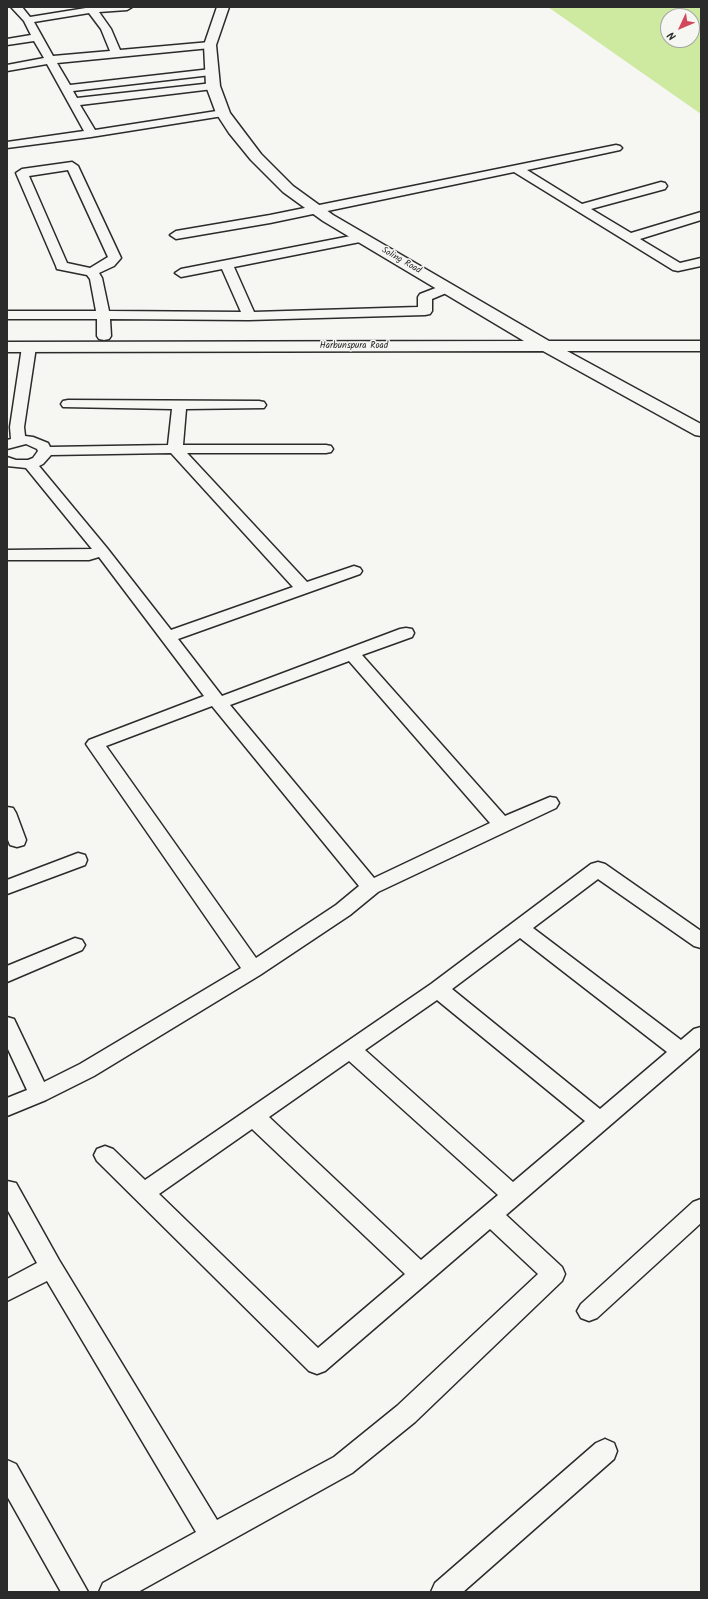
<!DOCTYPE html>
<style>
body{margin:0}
#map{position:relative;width:708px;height:1599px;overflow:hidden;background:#f6f6f2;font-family:Kalam,sans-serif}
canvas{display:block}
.frame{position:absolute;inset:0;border:8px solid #2b2b2b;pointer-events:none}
.north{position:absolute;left:660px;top:8px;width:40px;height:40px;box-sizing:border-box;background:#f6f6f2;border:1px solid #a5a5a2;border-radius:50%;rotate:226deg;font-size:11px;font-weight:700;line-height:16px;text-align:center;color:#2b2b2b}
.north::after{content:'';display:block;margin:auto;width:14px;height:18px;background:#d1495b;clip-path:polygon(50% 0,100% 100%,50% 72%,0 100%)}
</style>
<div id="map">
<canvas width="708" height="1599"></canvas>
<div class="frame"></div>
<div class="north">N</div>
</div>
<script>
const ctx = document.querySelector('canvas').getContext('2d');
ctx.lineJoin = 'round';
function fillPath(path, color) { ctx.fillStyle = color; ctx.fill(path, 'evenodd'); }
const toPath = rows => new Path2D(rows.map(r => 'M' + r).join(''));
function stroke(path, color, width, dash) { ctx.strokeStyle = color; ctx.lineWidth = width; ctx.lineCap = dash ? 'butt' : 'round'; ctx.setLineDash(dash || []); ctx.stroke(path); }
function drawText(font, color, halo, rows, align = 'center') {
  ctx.font = font + ' Kalam,sans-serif'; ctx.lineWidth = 3; ctx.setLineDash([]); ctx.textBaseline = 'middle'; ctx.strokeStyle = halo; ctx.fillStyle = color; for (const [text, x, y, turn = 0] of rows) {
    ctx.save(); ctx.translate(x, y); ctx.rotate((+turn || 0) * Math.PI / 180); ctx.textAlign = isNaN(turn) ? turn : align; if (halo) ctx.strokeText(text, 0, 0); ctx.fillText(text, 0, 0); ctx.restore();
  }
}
const green = toPath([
 [548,7,701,7,701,114],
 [668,16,692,16,692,40,668,40]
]);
const street = toPath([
 [11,7,22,7,30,17,92,7,132,7,127,10,99,12,111,29,120,50,210,42,215,45,210,48,57,63,70,85,211,69,216,72,211,75,73,91,77,98,213,83,218,86,213,89,80,105,95,130,223,110,229,113,223,116,91,137,7,148,7,142,84,131,47,64,7,71,7,65,44,58,34,41,7,45,7,39,31,35,24,21,11,7],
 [89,13,101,29,110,51,53,56,34,22,89,13],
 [616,145,620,146,622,148,620,150,527,170,582,204,661,182,665,183,667,186,665,189,591,209,631,233,701,212,701,220,640,239,680,263,701,258,701,266,678,271,673,270,514,172,270,223,176,239,170,235,176,231,270,215,616,145],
 [72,162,78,166,121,258,114,266,99,273,102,278,109,311,241,312,222,269,181,277,175,273,181,269,361,234,365,235,367,238,365,241,234,267,254,312,418,307,418,297,420,294,446,284,452,288,451,291,432,299,432,311,430,314,425,315,249,320,110,319,111,336,109,339,104,340,99,339,97,336,97,319,7,319,7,311,96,311,90,279,87,275,57,269,56,266,16,173,22,169,72,162],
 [68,170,108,257,90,268,67,263,29,176,68,170],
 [29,343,34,344,36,347,24,427,25,436,33,437,48,443,50,447,168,445,172,409,63,407,61,404,63,401,68,400,259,401,264,402,266,405,264,408,186,409,183,445,326,445,331,446,333,449,331,452,326,453,187,453,307,582,354,566,360,568,362,571,360,574,178,639,222,696,400,629,406,628,412,629,414,633,412,637,362,655,505,816,550,797,556,798,559,803,556,808,378,892,350,915,260,975,94,1076,46,1100,7,1116,7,1098,27,1090,7,1047,7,1017,14,1019,44,1082,80,1064,241,968,86,744,89,740,204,696,99,557,89,560,7,560,7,550,92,549,26,468,7,466,7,457,16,460,28,460,33,458,38,451,37,449,26,444,7,449,7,440,11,439,10,427,22,347,24,344,29,343],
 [171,453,293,587,171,630,107,548,39,466,43,464,51,455,171,453],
 [349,661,490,823,374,878,230,705,349,661],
 [212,706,359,886,336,905,256,958,106,746,212,706],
 [7,807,13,808,16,813,26,840,24,845,17,847,10,845,8,840,7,807],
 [78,853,85,855,87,860,85,865,7,894,7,880,78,853],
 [598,862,605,864,701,931,701,948,694,946,598,879,533,928,681,1040,694,1029,701,1027,701,1047,506,1215,562,1267,565,1274,562,1281,415,1422,352,1473,138,1592,99,1592,103,1583,196,1532,47,1281,7,1301,7,1279,37,1263,7,1209,7,1181,16,1183,59,1260,217,1520,334,1457,397,1406,538,1274,490,1229,325,1371,317,1374,309,1371,97,1161,94,1155,97,1149,105,1146,113,1149,145,1180,431,984,591,864,598,862],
 [520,938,667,1052,600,1109,452,989,520,938],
 [437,1000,585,1121,513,1182,365,1050,437,1000],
 [349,1061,498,1195,421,1260,269,1117,349,1061],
 [252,1129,405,1274,318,1348,159,1194,252,1129],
 [75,938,82,940,85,945,82,950,7,982,7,966,75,938],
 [701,1199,701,1223,597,1318,589,1321,581,1318,577,1311,581,1304,693,1202,701,1199],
 [605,1439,614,1443,617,1451,614,1459,463,1592,431,1592,435,1583,596,1443,605,1439],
 [7,1460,16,1464,88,1592,61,1592,7,1496,7,1460]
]);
const secondary = toPath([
 [217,7,229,7,216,45,220,86,230,113,261,154,293,186,333,215,549,341,701,341,701,351,567,351,701,424,701,436,695,435,543,351,7,352,7,342,524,341,323,221,283,192,251,160,229,133,216,113,206,86,204,45,217,7]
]);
const farStreetnames = [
 ["Soling Road",401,261,30],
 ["Harbunspura Road",354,346]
];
fillPath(green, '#ceeaa0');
stroke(street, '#2b2b2b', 3);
stroke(secondary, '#2b2b2b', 3);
fillPath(street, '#f6f6f2');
fillPath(secondary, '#f6f6f2');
drawText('9px', '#2b2b2b', '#f6f6f2', farStreetnames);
</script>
